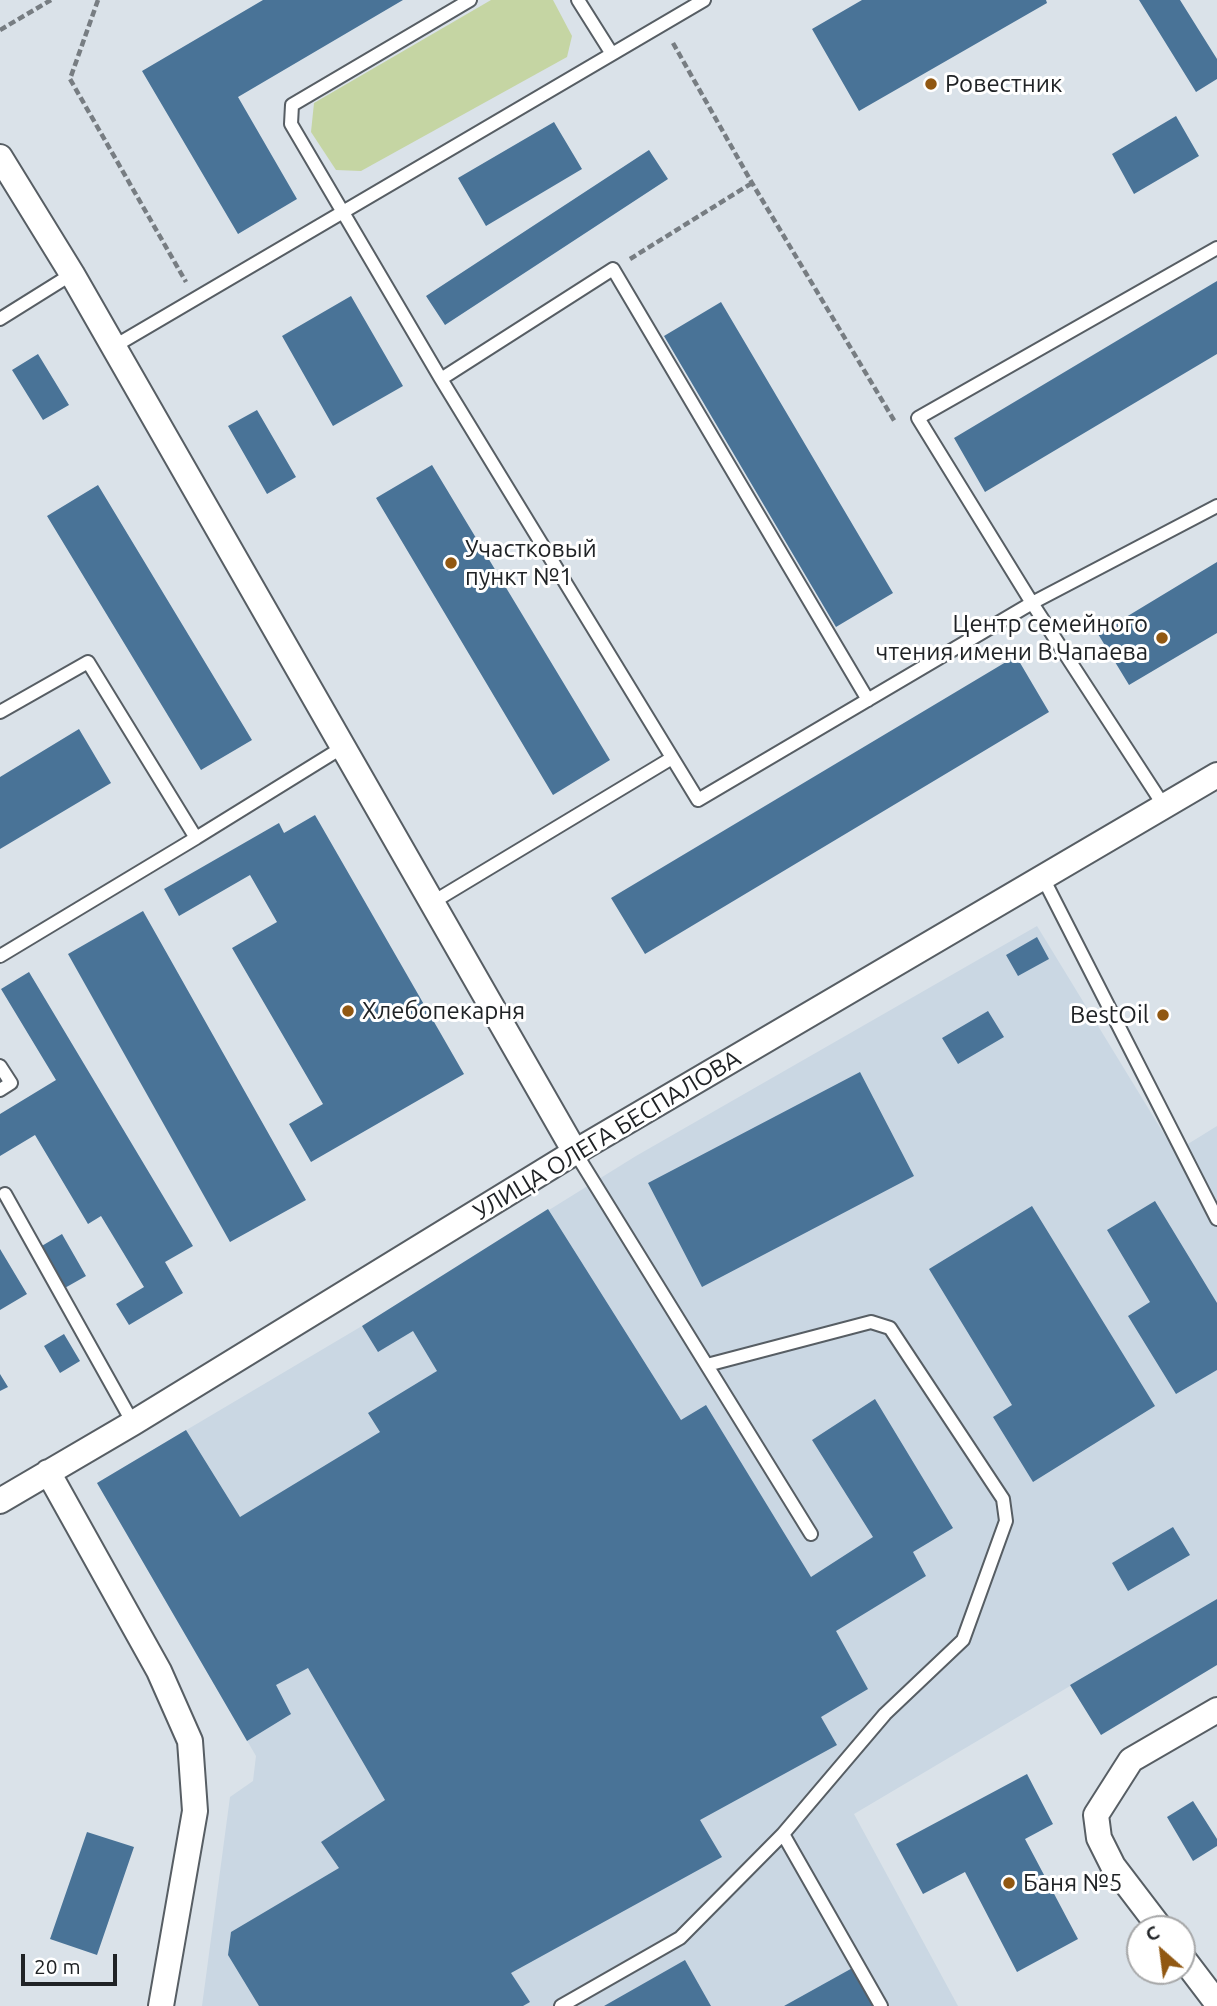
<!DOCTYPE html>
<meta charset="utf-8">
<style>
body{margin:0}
#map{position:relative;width:1217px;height:2006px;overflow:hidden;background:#dae2e9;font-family:Ubuntu,sans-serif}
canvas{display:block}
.north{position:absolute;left:1126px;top:1915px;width:70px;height:70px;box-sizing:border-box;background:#fff;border:2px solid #a6a7a8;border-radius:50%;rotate:332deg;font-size:19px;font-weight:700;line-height:28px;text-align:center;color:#202326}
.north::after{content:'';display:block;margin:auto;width:24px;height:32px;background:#915812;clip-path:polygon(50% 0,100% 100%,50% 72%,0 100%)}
.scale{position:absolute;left:21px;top:1954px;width:96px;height:32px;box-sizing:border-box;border:4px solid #202326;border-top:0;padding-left:9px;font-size:21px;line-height:24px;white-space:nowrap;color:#202326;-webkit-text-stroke:5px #fff;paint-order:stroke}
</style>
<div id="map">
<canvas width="1217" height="2006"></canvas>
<div class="north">С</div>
<div class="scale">20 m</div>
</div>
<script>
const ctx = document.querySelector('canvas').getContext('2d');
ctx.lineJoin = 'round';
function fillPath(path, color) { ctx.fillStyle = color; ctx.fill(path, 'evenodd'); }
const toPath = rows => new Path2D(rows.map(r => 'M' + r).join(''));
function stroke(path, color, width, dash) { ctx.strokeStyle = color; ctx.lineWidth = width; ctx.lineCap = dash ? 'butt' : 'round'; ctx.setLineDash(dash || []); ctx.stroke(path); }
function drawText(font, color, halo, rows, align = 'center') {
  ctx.font = font + ' Ubuntu,sans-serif'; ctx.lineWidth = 6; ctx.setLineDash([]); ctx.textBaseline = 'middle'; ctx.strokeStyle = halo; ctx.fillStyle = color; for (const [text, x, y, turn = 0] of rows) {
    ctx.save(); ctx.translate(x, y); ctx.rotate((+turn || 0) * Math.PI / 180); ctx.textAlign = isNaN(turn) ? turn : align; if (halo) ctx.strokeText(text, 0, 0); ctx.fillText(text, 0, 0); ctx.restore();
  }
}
const built = toPath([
 [1037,926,1175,1152,1217,1126,1217,1599,854,1814,958,2006,202,2006,230,1797,253,1781,256,1756,97,1483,362,1326,636,1156]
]);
const green = toPath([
 [491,0,553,0,572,36,567,57,361,171,336,170,311,132,314,103]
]);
const building = toPath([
 [263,0,403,0,238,97,297,199,238,234,142,71],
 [862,0,1046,0,1047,3,859,111,812,29],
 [1139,0,1180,0,1217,59,1217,79,1196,92],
 [1176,116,1199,156,1134,194,1112,154],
 [554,122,582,169,486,226,458,178],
 [649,150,668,179,445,325,426,296],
 [1217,281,1217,354,985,492,954,438],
 [351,296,403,386,333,426,282,336],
 [721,302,893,593,836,627,664,336],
 [38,354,69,405,43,420,12,370],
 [257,410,296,477,267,494,228,426],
 [432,465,610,760,553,795,376,498],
 [98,485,252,740,201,770,47,516],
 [1217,562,1217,633,1129,685,1098,634],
 [1016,656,1049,712,645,954,611,898],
 [79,729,111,783,0,849,0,777],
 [315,815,464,1074,311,1162,289,1124,323,1104,232,948,277,922,250,875,179,916,164,889,279,823,284,833],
 [143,911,306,1200,230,1242,68,954],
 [1037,937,1049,959,1018,976,1006,955],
 [29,972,193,1246,165,1262,183,1293,129,1325,116,1304,144,1287,101,1216,88,1224,35,1135,0,1156,0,1114,56,1080,1,989],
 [988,1011,1004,1037,958,1064,942,1038],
 [860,1072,914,1176,702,1287,648,1183],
 [1155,1201,1217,1303,1217,1370,1176,1394,1128,1316,1150,1302,1107,1230],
 [1032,1206,1155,1406,1033,1482,993,1417,1012,1405,929,1269],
 [548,1209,681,1420,706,1405,811,1577,873,1537,812,1440,875,1399,953,1528,913,1552,926,1576,836,1631,868,1689,821,1717,837,1745,700,1820,722,1857,511,1973,530,2002,523,2006,259,2006,228,1955,231,1932,339,1868,321,1842,385,1800,308,1668,276,1685,291,1714,247,1741,97,1483,186,1430,240,1517,380,1432,368,1413,437,1371,413,1331,378,1352,362,1326],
 [62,1234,86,1276,63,1289,40,1247],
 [0,1249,27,1294,0,1310],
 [64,1334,80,1361,60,1373,44,1346],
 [0,1374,8,1387,0,1391],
 [1173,1527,1190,1555,1128,1591,1112,1563],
 [1217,1599,1217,1665,1101,1735,1070,1685],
 [1027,1774,1053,1824,1025,1839,1078,1939,1017,1972,965,1872,923,1894,896,1844],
 [1193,1801,1217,1839,1217,1846,1193,1861,1167,1817],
 [87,1832,134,1847,97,1955,50,1939],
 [685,1960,711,2006,604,2006],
 [856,1966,878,2006,784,2006]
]);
const path = toPath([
 [98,0,70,79,186,282],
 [0,30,51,0],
 [673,43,752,183,895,422],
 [630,259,752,183]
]);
const service = toPath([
 [470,0,292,105,291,124,441,379,698,800,1032,603,1217,506],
 [578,0,612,54],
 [0,319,72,274],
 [113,347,704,0],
 [441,379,613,269,868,700],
 [0,712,88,662,196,838,343,747],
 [1164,806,1032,603,918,418,1217,248],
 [1043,878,1217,1219],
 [433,902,672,758],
 [0,956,196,838],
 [0,1066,11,1083,0,1090],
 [575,1152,811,1534],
 [5,1194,133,1423],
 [707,1365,871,1322,890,1328,1003,1499,1006,1521,963,1640,885,1714,783,1834,881,2006],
 [561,2006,680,1938,783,1834]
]);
const minor = toPath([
 [0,157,72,274,575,1152],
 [48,1472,159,1671,190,1741,195,1811,161,2006],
 [0,1501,133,1423,575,1152,1217,775],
 [1161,1929,1113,1866,1099,1838,1096,1815,1131,1760,1217,1710],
 [1182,1957,1217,2003]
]);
const markers = [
 [931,84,7,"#915812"],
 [451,563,7,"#915812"],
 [1162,638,7,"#915812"],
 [348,1011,7,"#915812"],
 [1163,1015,7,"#915812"],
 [1009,1883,7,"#915812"]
];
const poiNames = [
 ["Ровестник",945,84],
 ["Участковый",465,549],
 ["пункт №1",465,577],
 ["Центр семейного",1148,624,"right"],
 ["чтения имени В.Чапаева",1148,652,"right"],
 ["Хлебопекарня",362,1011],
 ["BestOil",1149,1015,"right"],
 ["Баня №5",1023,1883]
];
const streetNames = [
 ["УЛИЦА ОЛЕГА БЕСПАЛОВА",607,1135,-31]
];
fillPath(built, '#cad7e3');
fillPath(green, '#c5d5a3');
fillPath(building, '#497397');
stroke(service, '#575e64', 16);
stroke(minor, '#575e64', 28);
stroke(path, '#777d82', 4.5, [7, 3.5]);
stroke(service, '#fff', 12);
stroke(minor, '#fff', 24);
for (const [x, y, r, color] of markers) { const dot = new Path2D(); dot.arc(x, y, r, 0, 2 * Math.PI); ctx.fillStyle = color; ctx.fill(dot); stroke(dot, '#fff', 2.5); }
drawText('24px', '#202326', '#fff', poiNames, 'left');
drawText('24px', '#202326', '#fff', streetNames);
</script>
